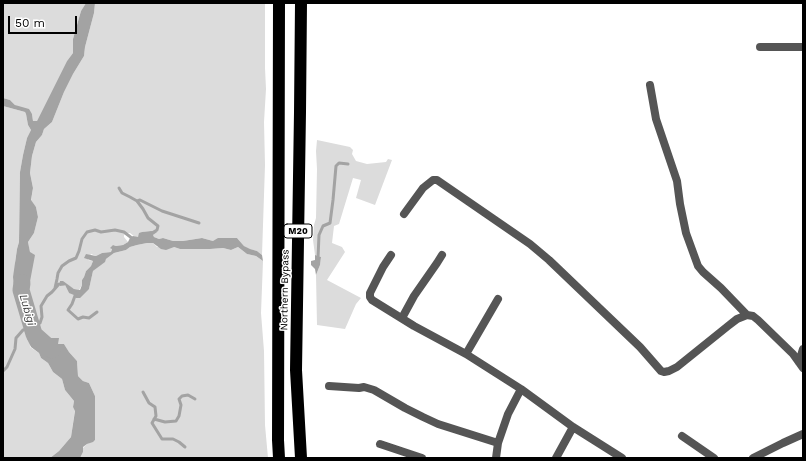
<!DOCTYPE html>
<style>
body{margin:0}
#map{position:relative;width:806px;height:461px;overflow:hidden;background:#fff;font-family:"Work Sans",sans-serif}
canvas{display:block}
.frame{position:absolute;inset:0;border:4px solid #000;pointer-events:none}
.scale{position:absolute;left:8px;top:16px;width:69px;height:18px;box-sizing:border-box;border:2px solid #000;border-top:0;padding-left:5px;font-size:12px;line-height:14px;white-space:nowrap;color:#000;-webkit-text-stroke:3px #fff;paint-order:stroke}
</style>
<div id="map">
<canvas width="806" height="461"></canvas>
<div class="frame"></div>
<div class="scale">50 m</div>
</div>
<script>
const ctx = document.querySelector('canvas').getContext('2d');
ctx.lineJoin = 'round';
function fillPath(path, color) { ctx.fillStyle = color; ctx.fill(path, 'evenodd'); }
const toPath = rows => new Path2D(rows.map(r => 'M' + r).join(''));
function stroke(path, color, width, dash) { ctx.strokeStyle = color; ctx.lineWidth = width; ctx.lineCap = dash ? 'butt' : 'round'; ctx.setLineDash(dash || []); ctx.stroke(path); }
function drawText(font, color, halo, rows, align = 'center') {
  ctx.font = font + ' "Work Sans",sans-serif'; ctx.lineWidth = 3; ctx.setLineDash([]); ctx.textBaseline = 'middle'; ctx.strokeStyle = halo; ctx.fillStyle = color; for (const [text, x, y, turn = 0] of rows) {
    ctx.save(); ctx.translate(x, y); ctx.rotate((+turn || 0) * Math.PI / 180); ctx.textAlign = isNaN(turn) ? turn : align; if (halo) ctx.strokeText(text, 0, 0); ctx.fillText(text, 0, 0); ctx.restore();
  }
}
const green = toPath([
 [3,3,86,3,81,11,73,39,73,53,67,61,37,121,33,121,32,114,15,105,10,100,3,98],
 [95,3,265,3,265,68,266,89,264,122,265,165,262,255,257,251,249,249,244,246,237,238,213,241,202,238,183,241,173,241,163,238,159,239,154,237,153,235,156,232,151,231,142,232,138,237,135,237,130,233,126,233,124,235,124,237,128,242,123,245,116,246,113,245,111,252,102,253,96,256,91,254,88,260,93,261,91,266,86,271,84,277,82,280,82,285,79,290,74,289,60,281,60,286,65,285,69,293,89,289,93,271,104,262,106,259,114,253,126,250,130,247,137,245,147,243,153,243,157,247,174,247,180,249,210,249,223,248,231,250,238,247,247,254,256,256,263,261,261,313,264,351,265,425,268,458,80,458,83,452,83,448,87,444,95,440,95,396,89,383,83,381,78,376,77,361,69,352,64,344,58,344,36,330,35,335,34,334,29,333,30,347,39,353,41,358,48,363,53,372,62,379,65,390,74,401,73,407,75,410,71,437,59,451,50,458,3,458,3,106,25,112,26,114,28,125,31,130,27,138,23,155,20,172,19,242,17,249,15,262,25,304,28,292,30,253,28,242,34,233,38,217,36,207,31,201,33,188,30,173,32,156,36,142,42,135,44,129,52,122,64,92,73,74,84,56,85,47,94,13],
 [317,140,350,147,353,150,352,154,356,161,367,164,386,162,388,159,392,160,375,205,356,198,361,180,353,178,339,224,334,226,332,243,342,247,345,252,327,280,361,298,356,304,345,329,317,325,316,275,320,265,321,257,315,255,313,240,314,225,316,218,317,169,316,151]
]);
const water = toPath([
 [86,3,95,3,94,13,85,47,84,56,73,74,64,92,52,122,44,129,42,135,36,142,32,156,30,173,33,188,31,200,36,207,38,217,34,233,28,242,30,252,35,255,28,292,25,305,15,295,13,277,17,249,19,242,20,172,23,155,27,138,31,130,28,125,26,114,25,112,3,106,3,98,10,100,15,105,29,109,32,114,33,121,37,121,67,61,73,53,73,39,81,11],
 [151,231,157,232,153,235,154,237,159,239,163,238,173,241,183,241,202,238,213,241,218,238,237,238,244,246,250,249,257,251,262,255,263,261,256,256,247,254,238,247,231,250,223,248,210,249,180,249,174,247,166,250,161,249,153,243,147,243,137,245,130,247,126,250,114,253,106,259,105,262,93,271,89,289,80,298,76,298,74,295,69,293,65,285,60,286,60,281,63,281,74,289,80,290,82,285,82,280,84,277,86,271,91,266,93,261,84,258,86,254,96,256,102,253,111,252,112,249,110,248,113,245,116,246,123,245,128,242,130,238,133,236,138,237,139,233,142,232],
 [315,255,321,257,320,265,316,275,315,269,311,265,311,261,315,260],
 [36,330,48,338,59,338,58,344,64,344,69,352,77,361,78,376,83,381,89,383,95,396,95,440,93,442,87,444,83,447,83,452,80,458,50,458,59,451,71,437,75,411,73,407,74,401,65,390,62,379,53,372,48,363,41,358,39,353,31,347,27,339,29,333,35,335]
]);
const stream = toPath([
 [119,188,122,193,130,197,137,201,143,209,148,218,158,226,157,230,152,233],
 [137,201,140,200,162,211,199,223],
 [318,258,319,235,323,226,330,223,333,200,336,166,339,163,348,164],
 [55,288,57,279,58,273,62,266,69,261,76,258,79,251,82,239,87,232,95,230,101,232,115,230,124,232,133,239],
 [76,293,72,304,68,310,78,319,83,317,89,318,97,312],
 [34,334,35,326,40,323,42,317,41,306,47,296,52,292,59,284,64,284],
 [3,371,7,367,15,349,16,338,23,330,32,328],
 [143,392,149,403,155,407,156,416,152,423,162,439,173,439,179,442,185,447],
 [154,419,165,422,176,421,179,416,181,405,179,399,182,396,188,395,195,399]
]);
const river = toPath([
 [22,283,21,290,34,334,52,350]
]);
const minor = toPath([
 [760,47,803,47],
 [650,85,656,119,677,181,680,204,686,233,698,266,703,272,721,288,747,315],
 [404,214,423,188,433,180,437,180,530,244,549,260,640,347,661,371,664,372,669,371,677,367,728,326,737,319,747,315,753,316,758,320,793,354,803,368],
 [391,255,383,267,370,293,370,297,372,300,414,326,466,354,521,389,573,427,622,458],
 [402,318,414,296,437,263,442,255],
 [466,354,498,299],
 [799,362,803,349],
 [329,386,359,388,364,387,374,390,405,408,423,417,438,424,498,443],
 [682,436,714,458],
 [380,444,422,458],
 [496,458,498,443,508,414,521,389],
 [556,458,573,427],
 [753,458,783,443,803,434]
]);
const motorway = toPath([
 [279,458,278,440,279,3],
 [301,458,296,370,300,112,301,3]
]);
const shields = [
 [298,231,28]
];
const shieldNames = [
 ["M20",298,231]
];
const streetNames = [
 ["Northern Bypass",285,290,-89]
];
const waterNames = [
 ["Lubigi",27,310,74]
];
fillPath(green, '#dcdcdc');
fillPath(water, '#a3a3a3');
stroke(stream, '#a3a3a3', 3);
stroke(river, '#a3a3a3', 17);
stroke(minor, '#555', 8);
stroke(motorway, '#000', 12);
for (const [x, y, w] of shields) { const box = new Path2D(); box.roundRect(x - w / 2, y - 7, w, 14, 3); ctx.fillStyle = '#fff'; ctx.fill(box); stroke(box, '#000', 1); }
drawText('bold 9px', '#000', null, shieldNames);
drawText('10px', '#000', '#fff', streetNames);
drawText('italic 11px', '#444', '#fff', waterNames);
</script>
